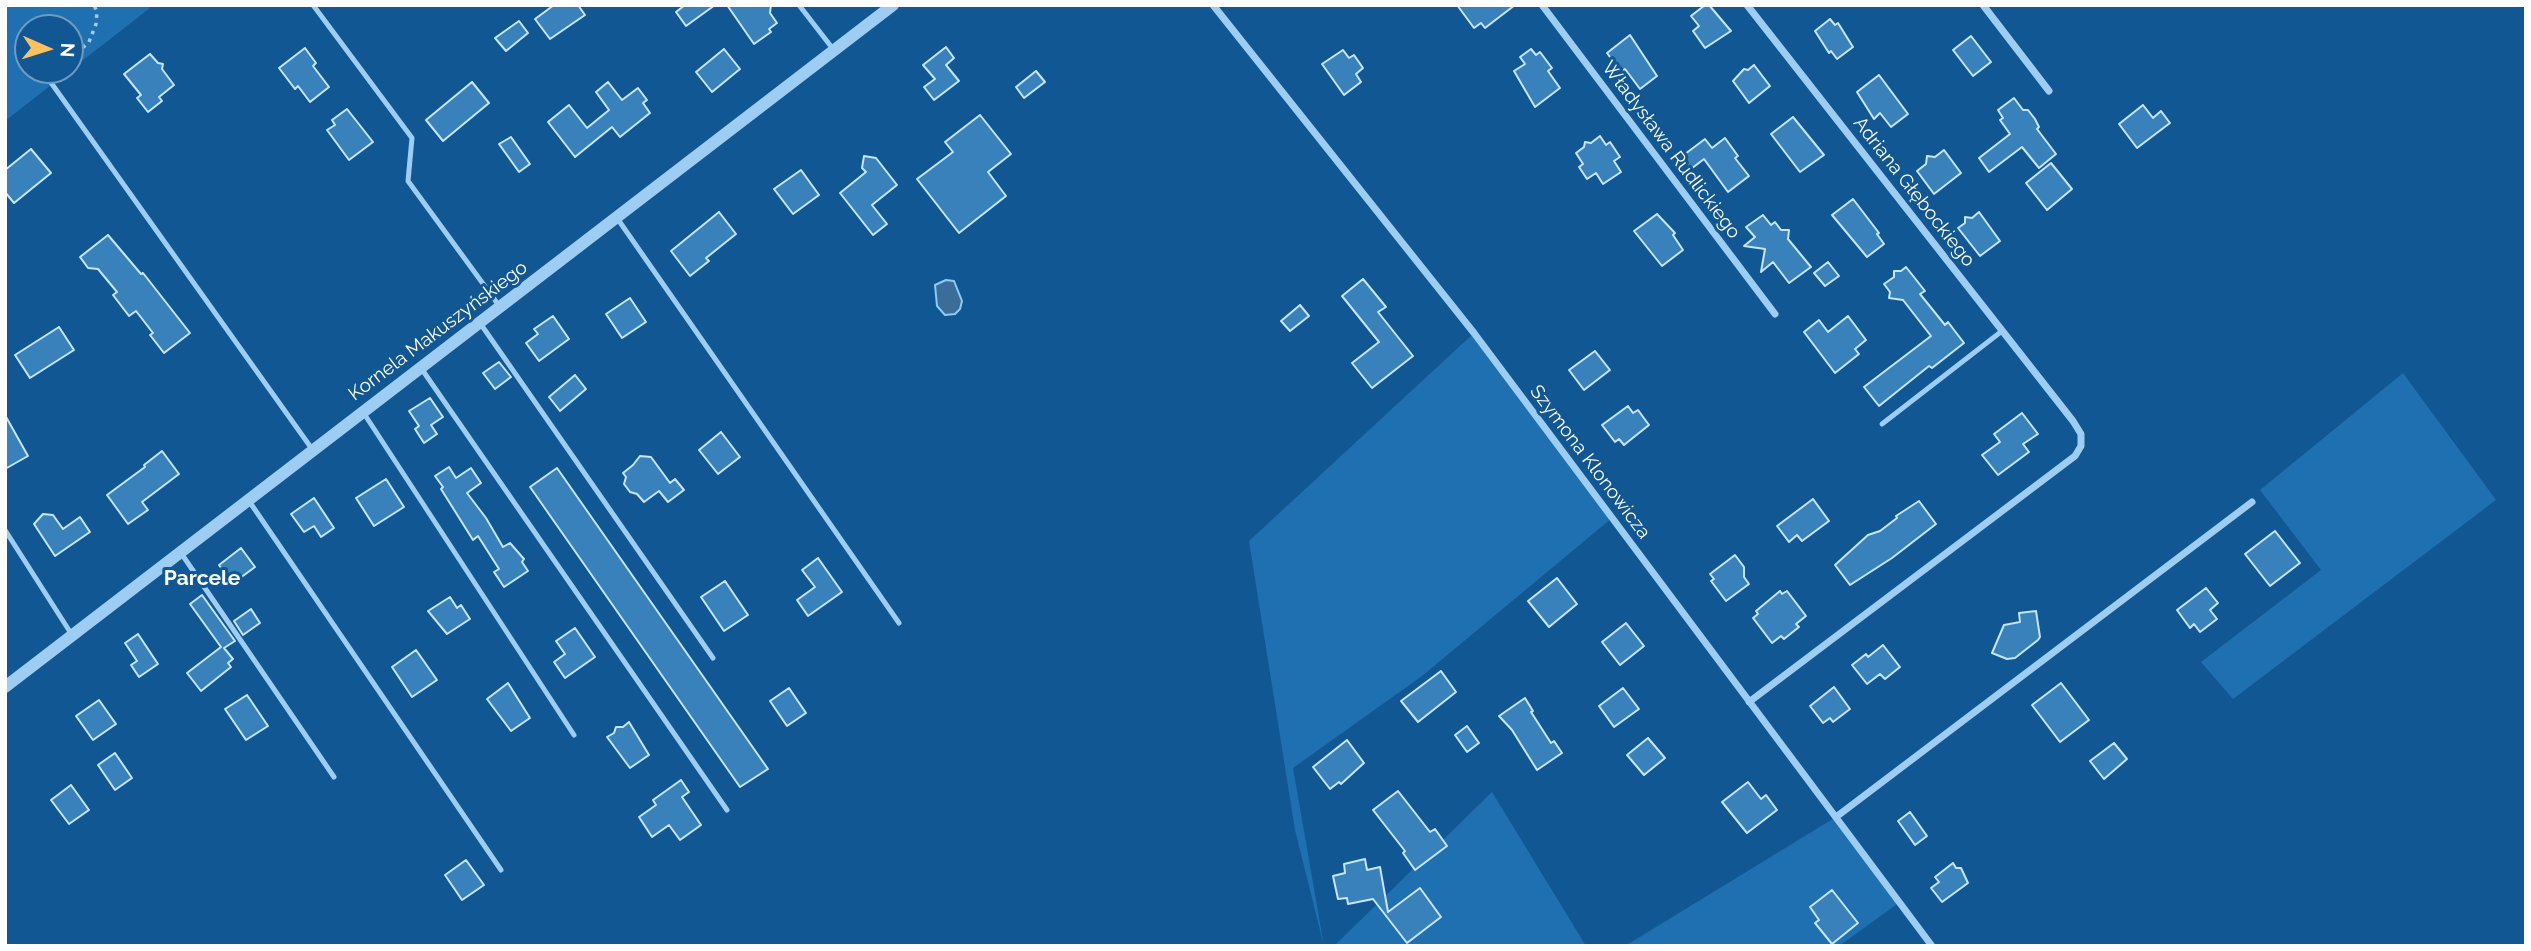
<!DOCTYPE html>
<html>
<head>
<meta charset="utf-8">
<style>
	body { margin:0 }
	#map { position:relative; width:2531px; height:951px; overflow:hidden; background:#115793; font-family:Raleway,sans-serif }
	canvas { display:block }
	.frame { position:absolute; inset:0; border:7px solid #fff; pointer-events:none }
	.north { position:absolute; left:14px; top:14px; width:70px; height:70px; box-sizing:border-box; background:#115793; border:2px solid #709abe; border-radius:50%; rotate:93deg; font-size:19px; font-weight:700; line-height:28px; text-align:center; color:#fff }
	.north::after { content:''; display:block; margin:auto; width:24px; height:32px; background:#ffc05f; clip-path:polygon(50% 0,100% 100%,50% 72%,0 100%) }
</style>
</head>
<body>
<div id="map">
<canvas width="2531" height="951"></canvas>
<div class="frame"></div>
<div class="north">N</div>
</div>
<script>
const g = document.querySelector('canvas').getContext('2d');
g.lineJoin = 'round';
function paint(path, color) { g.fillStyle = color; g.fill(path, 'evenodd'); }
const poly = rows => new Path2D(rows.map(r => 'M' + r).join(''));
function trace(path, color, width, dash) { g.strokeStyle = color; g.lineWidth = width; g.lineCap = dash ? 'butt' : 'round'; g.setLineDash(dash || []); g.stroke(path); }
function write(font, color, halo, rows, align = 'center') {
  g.font = font + ' Raleway,sans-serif'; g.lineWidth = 6; g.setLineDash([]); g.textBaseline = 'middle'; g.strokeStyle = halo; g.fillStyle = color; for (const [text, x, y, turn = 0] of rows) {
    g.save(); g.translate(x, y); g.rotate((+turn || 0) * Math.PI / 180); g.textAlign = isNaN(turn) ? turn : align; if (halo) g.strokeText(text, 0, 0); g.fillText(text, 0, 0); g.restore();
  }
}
paint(poly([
	[5,5,147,5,150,8,5,121],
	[28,28,70,28,70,70,28,70],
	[1474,333,1612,518,1422,676,1293,768,1324,946,1295,830,1249,541],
	[2403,373,2496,500,2233,699,2201,662,2321,570,2260,490],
	[1492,792,1586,946,1334,946],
	[1836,817,1900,902,1839,946,1625,946]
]), '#1f70b0');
const water = poly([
	[946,280,954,281,962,301,960,309,955,314,945,315,937,306,935,285,946,280]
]);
paint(water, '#3a6d98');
trace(water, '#8ecaf7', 2);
const building = poly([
	[554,5,578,5,585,15,550,39,535,19,554,5],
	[685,5,715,5,686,26,676,12,685,5],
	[727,5,771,5,770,13,777,23,769,29,771,32,754,44,727,5],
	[1457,5,1515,5,1485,28,1481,23,1474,28,1457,5],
	[1705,5,1709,5,1731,31,1705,48,1693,31,1699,26,1691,16,1705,5],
	[1830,19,1835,25,1838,23,1853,47,1837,59,1831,51,1829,53,1815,31,1830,19],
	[519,21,528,33,506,51,495,38,519,21],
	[1630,35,1657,76,1640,89,1625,69,1621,72,1607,53,1630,35],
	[1971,36,1991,62,1973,76,1953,50,1971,36],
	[946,47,954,58,946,65,959,81,934,100,924,87,935,79,923,65,946,47],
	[305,48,316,63,313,66,329,87,310,102,298,86,295,89,279,68,305,48],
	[724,49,740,69,712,92,696,72,724,49],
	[1531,49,1536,55,1540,52,1552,68,1548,71,1560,88,1535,107,1514,71,1525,64,1520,57,1531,49],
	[1343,50,1349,58,1354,55,1363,68,1356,74,1361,82,1344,95,1322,64,1343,50],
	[150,54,158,63,163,64,162,69,174,85,159,97,162,101,148,112,137,98,141,95,124,74,150,54],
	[1754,65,1770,86,1749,103,1733,81,1744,69,1748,70,1754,65],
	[1036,71,1045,82,1024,98,1016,87,1036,71],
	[1879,75,1908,114,1891,127,1880,113,1874,119,1857,92,1879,75],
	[472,82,489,103,443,141,426,120,472,82],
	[608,82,622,100,638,88,647,100,643,103,650,113,620,137,612,127,575,157,548,122,569,105,587,128,609,110,596,92,608,82],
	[2014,98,2023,110,2028,110,2035,119,2039,127,2037,129,2056,154,2039,168,2022,147,1989,172,1979,158,2010,134,2000,120,2003,118,1998,110,2014,98],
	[2143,105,2153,118,2161,111,2170,123,2137,148,2119,124,2143,105],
	[347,109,373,142,349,160,327,130,335,125,332,120,347,109],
	[980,115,1011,154,988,172,1006,196,959,233,917,179,953,152,945,142,980,115],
	[1793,117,1824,155,1800,172,1771,134,1793,117],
	[1600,136,1606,145,1610,142,1620,157,1614,161,1621,172,1603,184,1596,173,1587,179,1579,167,1583,164,1576,153,1584,147,1585,142,1591,143,1600,136],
	[511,137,530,164,519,172,499,144,511,137],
	[1725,138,1738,156,1735,158,1749,176,1728,192,1704,159,1691,169,1681,157,1705,139,1712,148,1725,138],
	[31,149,51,173,14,203,5,192,5,170,31,149],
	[1944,150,1961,173,1934,194,1917,171,1926,164,1927,156,1935,157,1944,150],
	[864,156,876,158,897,185,872,205,887,224,873,235,840,193,866,172,862,168,864,156],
	[2051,163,2072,189,2047,210,2026,183,2051,163],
	[801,170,819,195,793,214,774,189,801,170],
	[1853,199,1879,233,1877,234,1884,244,1867,257,1832,215,1853,199],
	[719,212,736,234,706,258,709,261,690,276,671,251,719,212],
	[1979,212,2000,241,1980,256,1958,228,1965,223,1965,217,1972,218,1979,212],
	[1657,214,1675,233,1673,235,1683,250,1662,266,1634,231,1657,214],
	[1763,215,1771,225,1775,222,1781,230,1789,230,1788,239,1811,267,1789,283,1773,262,1761,272,1765,249,1744,246,1755,237,1746,227,1763,215],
	[108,235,141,274,143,273,190,333,164,353,150,335,153,333,136,311,129,316,113,295,117,292,98,269,88,268,80,257,108,235],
	[1828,262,1839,276,1825,286,1814,273,1828,262],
	[1906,267,1925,291,1920,294,1945,325,1948,322,1964,343,1932,368,1929,366,1879,406,1864,387,1931,336,1903,300,1889,298,1890,292,1884,284,1894,277,1894,271,1901,271,1906,267],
	[1363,279,1386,307,1378,312,1413,356,1372,388,1352,363,1379,342,1342,296,1363,279],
	[630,298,646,322,622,338,606,314,630,298],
	[1300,305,1309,316,1290,331,1281,321,1300,305],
	[553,316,569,339,539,361,526,343,538,334,534,329,553,316],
	[1848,316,1866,340,1855,349,1859,354,1835,373,1804,332,1819,320,1828,332,1848,316],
	[59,327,74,350,30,378,15,355,59,327],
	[1595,351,1610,370,1584,390,1569,370,1595,351],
	[499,362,511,377,495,389,483,373,499,362],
	[575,375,586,389,560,411,549,397,575,375],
	[430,398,443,417,431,425,437,434,424,443,415,429,419,426,409,411,430,398],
	[1628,406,1633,413,1638,410,1649,425,1624,445,1619,439,1615,442,1602,425,1628,406],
	[2022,413,2038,434,2023,444,2029,452,1998,475,1982,455,2000,442,1994,434,2022,413],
	[5,415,28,456,5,469,5,415],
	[721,432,740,457,718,474,699,450,721,432],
	[162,451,179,474,142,502,148,510,128,524,107,495,145,467,144,465,162,451],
	[640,456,651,457,670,483,675,479,684,490,668,502,659,491,644,502,637,494,630,492,624,484,626,477,623,473,633,465,640,456],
	[449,467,456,478,471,468,481,483,467,493,486,518,503,547,510,543,524,559,522,562,528,571,504,587,494,572,499,569,478,536,473,540,441,489,443,487,435,476,449,467],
	[557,468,768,769,740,787,530,487,557,468],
	[386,479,404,507,374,526,356,498,386,479],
	[314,498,334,528,321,537,314,526,304,532,291,514,314,498],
	[1813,499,1829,521,1802,541,1797,535,1789,542,1777,526,1813,499],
	[1919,501,1936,524,1892,558,1850,585,1835,565,1868,535,1880,531,1897,518,1896,516,1919,501],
	[43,514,53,515,63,529,80,517,90,532,55,556,34,524,43,514],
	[2275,531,2300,563,2270,586,2245,554,2275,531],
	[241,548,255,567,232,584,219,565,241,548],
	[1735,555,1744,567,1744,577,1749,584,1726,601,1711,581,1714,579,1710,574,1735,555],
	[818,558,842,592,808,616,797,600,815,587,802,570,818,558],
	[1557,578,1577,604,1549,627,1528,601,1557,578],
	[725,581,748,615,724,631,701,597,725,581],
	[2206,588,2218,603,2210,610,2217,619,2200,632,2194,624,2190,628,2177,610,2206,588],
	[1780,591,1782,594,1787,591,1806,616,1796,624,1799,627,1784,639,1781,636,1772,643,1753,618,1758,614,1756,611,1780,591],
	[202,595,235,641,224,648,233,659,228,663,231,667,201,691,187,673,221,647,190,604,202,595],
	[450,597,457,608,461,605,470,619,447,634,428,611,450,597],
	[251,609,260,623,243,635,234,621,251,609],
	[2036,611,2040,637,2038,640,2015,658,2007,659,1992,653,2004,625,2020,622,2019,613,2036,611],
	[1626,623,1644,646,1620,665,1602,642,1626,623],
	[575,628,595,657,565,678,554,662,565,654,556,641,575,628],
	[138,634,158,664,139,677,131,665,137,661,125,643,138,634],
	[1883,645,1900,667,1885,679,1880,674,1867,684,1852,665,1866,654,1868,657,1883,645],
	[416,650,437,680,412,697,392,667,416,650],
	[1441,671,1456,692,1418,722,1401,701,1441,671],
	[508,683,530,718,511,731,487,699,508,683],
	[2061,683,2089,720,2060,742,2032,705,2061,683],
	[1834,687,1850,709,1833,722,1830,718,1823,723,1810,706,1834,687],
	[789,688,806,713,787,726,770,701,789,688],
	[1623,688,1639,709,1614,727,1599,706,1623,688],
	[247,695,268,726,246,740,225,709,247,695],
	[1525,698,1533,711,1531,712,1551,743,1554,741,1562,753,1537,770,1512,730,1499,716,1525,698],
	[99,700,116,724,93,740,76,716,99,700],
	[629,722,649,755,630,768,607,737,614,733,616,727,623,727,629,722],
	[1467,726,1479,743,1467,752,1455,735,1467,726],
	[1648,738,1665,758,1644,775,1627,755,1648,738],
	[1347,740,1364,763,1341,784,1339,782,1330,789,1313,767,1347,740],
	[2114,743,2127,759,2104,779,2090,761,2114,743],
	[115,753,132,778,115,790,98,765,115,753],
	[681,780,689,792,682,797,701,825,680,840,669,825,652,837,639,817,656,805,653,800,681,780],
	[1748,782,1761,799,1766,795,1777,810,1747,833,1722,802,1748,782],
	[71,785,89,810,69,824,51,800,71,785],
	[1398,791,1430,832,1435,829,1447,846,1415,870,1403,853,1405,851,1373,810,1398,791],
	[1910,812,1927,836,1915,845,1898,821,1910,812],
	[1365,859,1367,870,1380,867,1388,912,1420,888,1441,917,1407,943,1373,899,1348,904,1347,898,1338,899,1333,876,1345,873,1344,864,1365,859],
	[466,860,484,885,462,900,445,875,466,860],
	[1953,863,1956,868,1961,868,1968,883,1942,902,1931,888,1939,882,1935,877,1953,863],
	[1832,890,1858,923,1832,944,1815,923,1819,920,1810,907,1832,890]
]);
paint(building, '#3981bb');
trace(building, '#c5e4fd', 2);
trace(poly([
	[70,59,89,42,96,24,97,12,94,5]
]), '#9dcdf3', 3.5, [3.5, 5]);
trace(poly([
	[313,5,412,138,408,181,500,307],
	[799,5,833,49],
	[47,77,312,449],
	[617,218,899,623],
	[480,323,713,658],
	[421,368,727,810],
	[363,412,574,735],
	[1882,424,2002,331],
	[249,501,501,870],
	[5,530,72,635],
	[181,553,334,777]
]), '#9dcdf3', 5);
trace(poly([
	[1213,5,1474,333,1932,946],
	[1542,5,1775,314],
	[1747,5,2073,421,2081,434,2081,446,2075,456,1749,702],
	[1983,5,2049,91],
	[1836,817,2252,502]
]), '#9dcdf3', 7);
trace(poly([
	[5,687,893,5]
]), '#9dcdf3', 12);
write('19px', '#fff', '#115793', [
	["Władysława Rudlickiego",1671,150,53],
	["Adriana Głębockiego",1914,192,52],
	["Kornela Makuszyńskiego",438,331,-37],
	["Szymona Klonowicza",1590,462,53]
]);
write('bold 21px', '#fff', '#115793', [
	["Parcele",202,579]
]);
</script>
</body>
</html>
